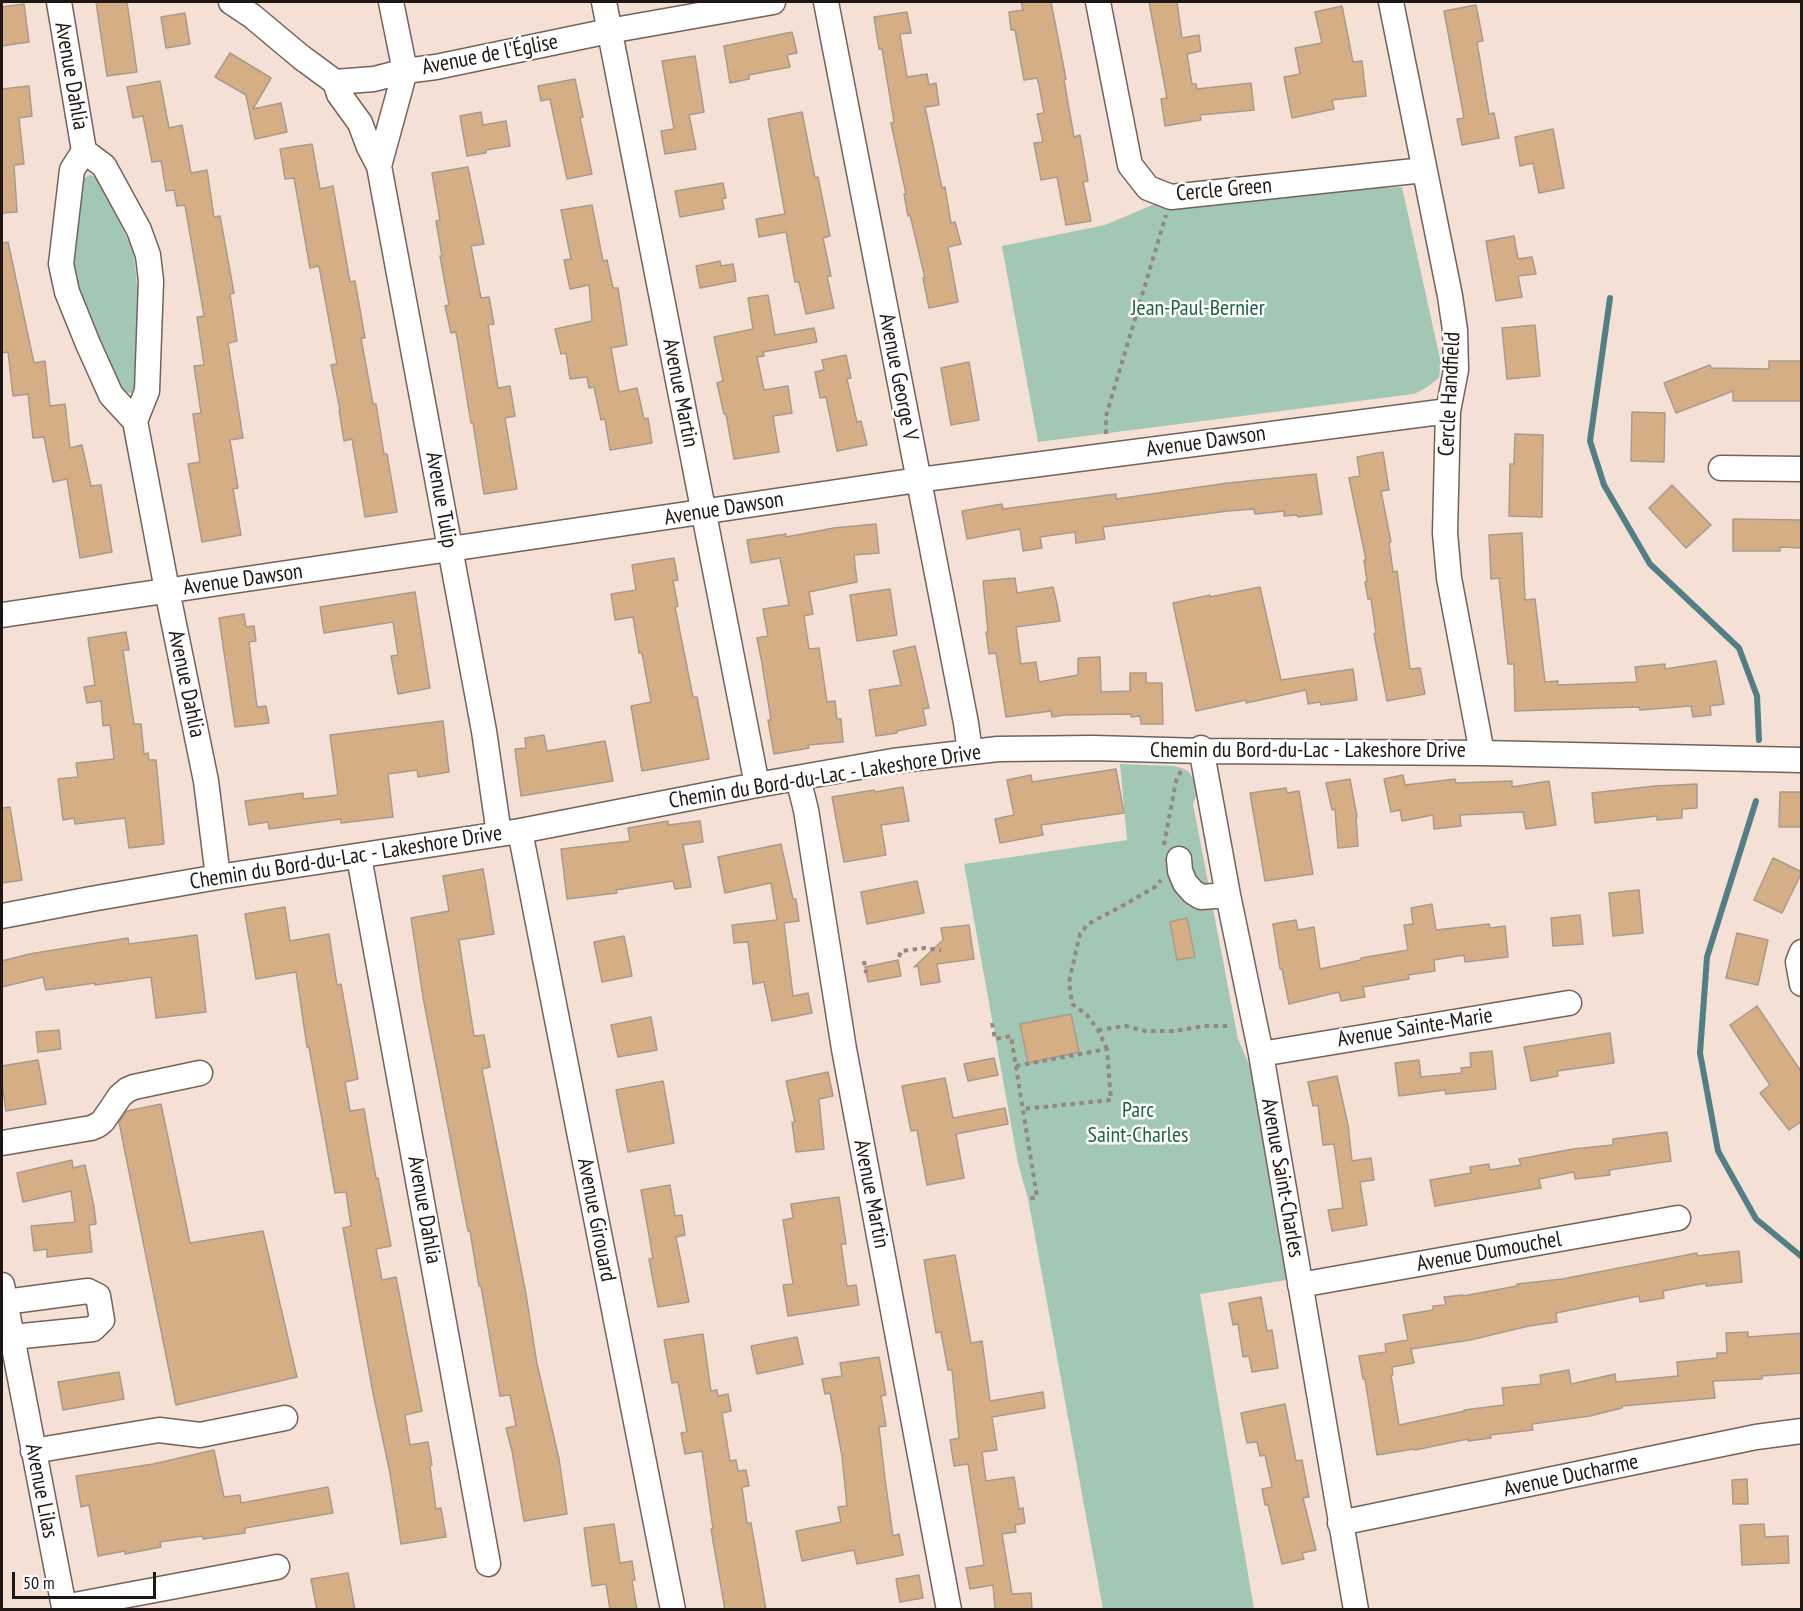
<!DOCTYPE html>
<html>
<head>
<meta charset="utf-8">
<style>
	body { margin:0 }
	#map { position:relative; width:1803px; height:1611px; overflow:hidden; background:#f5e0d6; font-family:"PT Sans Narrow",sans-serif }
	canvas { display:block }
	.frame { position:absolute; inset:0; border:3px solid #1e1713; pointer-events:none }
	.scale { position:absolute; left:12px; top:1572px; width:144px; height:27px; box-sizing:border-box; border:3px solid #1e1713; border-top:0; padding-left:8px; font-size:18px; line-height:21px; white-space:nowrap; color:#1e1713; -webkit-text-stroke:4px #fff; paint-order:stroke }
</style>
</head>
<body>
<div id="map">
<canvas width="1803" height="1611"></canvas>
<div class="frame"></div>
<div class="scale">50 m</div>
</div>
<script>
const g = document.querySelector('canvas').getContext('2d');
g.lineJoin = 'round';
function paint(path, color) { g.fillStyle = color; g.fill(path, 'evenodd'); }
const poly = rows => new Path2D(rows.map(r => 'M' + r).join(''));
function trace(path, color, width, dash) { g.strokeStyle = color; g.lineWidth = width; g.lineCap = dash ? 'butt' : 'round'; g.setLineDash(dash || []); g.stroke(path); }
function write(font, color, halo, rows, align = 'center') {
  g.font = font + ' "PT Sans Narrow",sans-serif'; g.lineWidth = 5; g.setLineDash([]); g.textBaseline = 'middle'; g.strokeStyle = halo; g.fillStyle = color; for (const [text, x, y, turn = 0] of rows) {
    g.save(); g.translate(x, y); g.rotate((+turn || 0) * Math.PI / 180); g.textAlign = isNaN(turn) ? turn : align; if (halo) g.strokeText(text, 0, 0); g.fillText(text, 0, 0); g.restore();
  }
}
paint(poly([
	[90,175,94,176,97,179,131,245,134,256,138,294,134,390,132,393,123,392,85,305,76,276,74,254,82,186,84,178],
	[1402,187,1441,363,1439,378,1426,388,1414,394,1038,442,1002,246,1105,225,1171,197],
	[1120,764,1173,766,1182,768,1188,771,1195,781,1198,791,1193,804,1238,1039,1259,1087,1293,1279,1200,1294,1254,1609,1103,1609,1034,1231,1028,1199,1018,1163,964,864,1127,840]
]), '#a2c7b4');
trace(poly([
	[1610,298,1590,441,1604,485,1650,564,1739,648,1757,696,1759,740],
	[1756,801,1707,957,1700,1053,1718,1151,1756,1219,1802,1257]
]), '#527f86', 6);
const building = poly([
	[96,2,127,2,137,72,107,76,96,2],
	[1021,2,1051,2,1066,79,1064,80,1074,137,1080,135,1088,181,1083,182,1091,221,1066,225,1057,177,1041,180,1034,143,1043,142,1037,114,1044,113,1039,85,1037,78,1024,80,1015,30,1011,30,1009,12,1023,10,1021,2],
	[1149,2,1177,2,1182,38,1199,35,1201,51,1187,54,1192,84,1196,84,1197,89,1251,83,1254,110,1200,115,1201,120,1165,126,1161,99,1167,98,1149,2],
	[24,4,29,42,2,46,2,7,24,4],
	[1476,5,1483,41,1477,42,1489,114,1494,113,1499,138,1462,145,1457,119,1464,118,1444,11,1476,5],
	[1342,6,1353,62,1362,61,1366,96,1332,100,1334,109,1292,118,1284,77,1300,74,1295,48,1322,43,1315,12,1342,6],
	[907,12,911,33,900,34,907,77,927,74,929,85,936,83,939,105,925,107,942,188,945,187,951,223,955,222,961,244,948,247,958,302,929,308,923,278,925,278,910,215,908,216,904,194,906,194,891,123,894,122,882,49,879,49,874,17,907,12],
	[185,13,190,44,166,48,161,17,185,13],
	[792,32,797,53,787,55,790,67,749,75,749,79,730,83,724,46,792,32],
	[230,53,271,78,253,109,281,103,287,132,255,139,246,95,215,77,230,53],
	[695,56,704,112,689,115,696,149,665,154,661,131,674,129,662,61,695,56],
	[575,79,583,117,580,118,592,174,567,179,550,99,541,101,538,86,575,79],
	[160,81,169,128,182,125,191,173,207,170,214,217,220,216,234,293,230,294,237,341,228,343,243,438,230,440,238,488,233,489,241,535,202,542,188,464,200,462,193,414,201,413,194,366,204,365,197,317,204,316,185,205,177,206,174,190,166,191,161,161,152,162,143,116,133,118,127,87,160,81],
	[29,86,32,116,19,118,24,164,14,165,17,212,2,213,2,89,29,86],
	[481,112,483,125,506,121,510,146,486,150,486,153,467,156,460,116,481,112],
	[802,112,815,178,818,177,830,236,823,238,831,276,827,276,834,308,806,314,799,282,795,282,786,232,759,237,756,219,785,214,768,119,802,112],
	[1553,129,1564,188,1539,193,1533,163,1520,166,1515,137,1553,129],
	[312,144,320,189,333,186,350,282,355,281,365,338,361,338,373,404,376,404,384,454,387,454,397,512,365,517,352,439,344,441,339,410,340,410,331,365,337,364,319,266,310,268,294,178,285,179,280,149,312,144],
	[468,167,484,244,471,246,481,298,489,297,494,324,488,325,498,388,510,386,515,416,505,418,517,489,484,494,473,423,471,423,456,332,451,333,445,306,449,305,440,256,442,256,436,221,440,220,432,173,468,167],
	[723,183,726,198,722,199,724,209,680,217,675,191,723,183],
	[592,205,603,261,607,260,613,288,618,288,627,345,611,348,619,392,637,388,644,419,648,418,652,443,610,450,605,419,601,420,594,387,589,388,587,377,570,379,566,353,561,354,555,329,592,321,589,285,570,289,564,260,571,259,561,210,592,205],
	[1514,236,1518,259,1532,257,1536,274,1518,276,1522,297,1496,301,1486,241,1514,236],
	[8,242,34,363,45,361,50,406,65,404,70,448,82,445,91,486,101,485,112,552,80,558,67,479,53,482,44,437,33,438,28,394,13,396,8,352,2,353,2,243,8,242],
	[720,261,721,266,733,264,736,281,700,288,696,266,720,261],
	[768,295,775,335,814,328,817,342,763,352,764,356,757,357,764,390,788,386,792,413,773,416,779,452,734,459,726,414,724,414,717,383,723,381,714,337,753,329,748,298,768,295],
	[1535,325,1540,376,1507,379,1502,328,1535,325],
	[846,355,851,378,847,379,857,422,861,421,867,445,837,451,826,397,820,398,815,372,824,370,822,360,846,355],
	[1769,361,1802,361,1802,401,1733,401,1733,391,1676,413,1664,383,1710,365,1711,368,1769,369,1769,361],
	[969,362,979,420,951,425,941,368,969,362],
	[1632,412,1665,413,1664,462,1631,461,1632,412],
	[1515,434,1543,435,1542,517,1509,516,1510,464,1514,464,1515,434],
	[1383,452,1389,490,1381,491,1391,542,1389,542,1393,572,1397,571,1410,669,1420,668,1425,694,1387,701,1374,634,1376,633,1371,599,1368,599,1365,582,1367,582,1364,560,1366,560,1349,478,1360,476,1357,457,1383,452],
	[1316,474,1322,514,1298,517,1297,515,1284,516,1284,511,1255,514,1254,509,1228,511,1103,527,1105,539,1076,543,1075,532,1040,537,1042,548,1023,551,1020,529,967,539,962,511,1002,504,1003,509,1116,494,1116,499,1228,483,1316,474],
	[1672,485,1711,525,1686,548,1649,508,1672,485],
	[1733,519,1802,520,1802,548,1780,547,1780,551,1733,551,1733,519],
	[876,524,879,553,854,555,857,582,809,592,813,614,804,616,809,649,819,648,827,702,835,701,837,719,841,719,843,742,808,745,809,748,774,754,768,720,771,720,761,658,757,638,768,636,763,609,789,605,780,558,751,563,747,540,786,534,786,537,834,528,876,524],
	[1522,533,1525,600,1535,599,1545,682,1558,681,1558,685,1637,682,1635,667,1665,664,1665,669,1716,661,1724,704,1710,706,1711,715,1693,717,1691,706,1640,710,1639,707,1515,711,1514,664,1508,664,1499,578,1491,579,1489,535,1522,533],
	[674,558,678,580,673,581,678,606,675,607,693,697,697,697,709,759,642,771,631,706,651,702,642,653,639,653,633,617,615,620,611,594,636,590,632,565,674,558],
	[1015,578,1017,593,1053,587,1057,604,1060,621,1016,627,1021,664,1036,662,1039,682,1078,675,1078,658,1100,657,1101,692,1130,691,1130,673,1146,673,1146,683,1162,683,1163,724,1141,724,1140,716,1131,717,1131,714,1064,715,1052,717,1051,711,1006,717,996,653,989,654,986,632,988,632,983,581,1015,578],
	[1260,587,1281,680,1353,669,1357,700,1321,705,1320,702,1308,704,1306,690,1246,703,1246,700,1196,711,1173,603,1210,595,1210,597,1260,587],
	[890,589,897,635,857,641,850,595,890,589],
	[415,592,430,688,398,694,391,656,398,655,393,622,324,633,320,607,415,592],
	[244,614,246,627,254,626,256,641,249,642,257,707,266,706,269,723,235,727,219,618,244,614],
	[126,632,129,650,123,650,134,724,141,724,144,754,148,753,149,760,156,760,164,844,129,848,125,818,75,824,74,818,63,820,58,779,78,777,76,763,114,759,110,725,103,726,101,701,87,703,84,687,95,685,88,638,126,632],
	[915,646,929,708,923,709,926,725,897,731,897,733,876,736,869,690,901,685,893,651,915,646],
	[443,721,449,772,418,777,417,770,388,774,393,817,341,823,341,819,269,829,268,822,249,825,245,801,303,793,303,799,338,795,330,735,443,721],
	[544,735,547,751,605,741,613,781,521,796,515,749,526,748,525,738,544,735],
	[1116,769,1124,813,1041,825,1043,835,1000,843,995,819,1014,815,1007,780,1031,775,1032,782,1116,769],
	[1403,775,1405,785,1455,779,1456,783,1512,781,1512,787,1549,781,1556,825,1526,829,1523,812,1460,815,1461,826,1434,829,1433,815,1402,821,1400,810,1391,812,1384,779,1403,775],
	[1350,779,1357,817,1356,817,1358,846,1338,848,1335,809,1332,810,1326,783,1350,779],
	[1697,784,1697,808,1682,809,1682,818,1657,820,1657,816,1595,823,1592,793,1655,786,1697,784],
	[903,787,909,821,881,825,886,855,844,862,832,797,874,790,875,792,903,787],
	[1286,788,1287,793,1299,791,1313,874,1265,881,1250,793,1286,788],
	[1780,792,1802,792,1802,827,1779,827,1780,792],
	[10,807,22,880,2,883,2,808,10,807],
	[668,821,668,825,700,821,703,842,683,845,691,887,675,889,673,881,616,890,617,893,567,899,561,849,630,841,628,828,668,821],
	[781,844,793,899,796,899,799,921,784,923,793,996,808,993,812,1013,772,1021,764,982,753,984,748,942,734,943,732,925,777,920,771,883,725,893,718,857,781,844],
	[1773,858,1802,872,1782,913,1754,900,1773,858],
	[483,869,494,934,459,940,474,1036,484,1035,490,1067,482,1069,526,1294,537,1364,559,1459,567,1514,524,1521,512,1451,506,1428,516,1426,510,1395,500,1396,481,1286,479,1286,470,1231,468,1231,423,997,411,918,449,911,443,876,483,869],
	[917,881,924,913,867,924,861,892,917,881],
	[1639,890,1643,933,1613,936,1609,893,1639,890],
	[1432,904,1436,930,1489,924,1490,928,1505,926,1508,957,1465,962,1464,955,1434,960,1435,971,1408,975,1409,979,1363,987,1365,997,1341,1001,1339,992,1289,1004,1282,969,1280,969,1273,924,1296,920,1298,930,1314,927,1320,969,1361,960,1361,958,1408,950,1404,925,1413,924,1411,908,1432,904],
	[285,907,290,941,329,934,337,985,341,984,358,1079,345,1082,350,1111,364,1109,371,1150,376,1178,378,1178,391,1246,376,1249,382,1280,396,1277,422,1411,405,1415,410,1445,428,1442,432,1465,430,1466,436,1509,441,1508,446,1537,401,1544,390,1473,373,1393,343,1228,351,1226,346,1192,335,1193,309,1047,307,1047,296,972,256,979,245,914,285,907],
	[1580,915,1583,944,1553,946,1551,918,1580,915],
	[1187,918,1195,957,1177,960,1170,922,1187,918],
	[969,925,974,959,937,964,940,982,921,985,918,966,914,967,943,940,941,928,969,925],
	[1737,933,1768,940,1758,985,1726,978,1737,933],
	[197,935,206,1012,156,1018,151,977,95,985,95,983,46,990,43,977,2,987,2,961,29,954,128,938,129,944,197,935],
	[624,936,632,976,602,982,594,942,624,936],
	[898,960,901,976,868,982,865,967,898,960],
	[1757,1006,1802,1073,1802,1121,1789,1130,1760,1093,1770,1085,1730,1025,1757,1006],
	[1071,1014,1079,1052,1028,1063,1020,1024,1071,1014],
	[651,1017,657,1050,618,1057,611,1025,651,1017],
	[59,1030,61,1049,38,1052,36,1032,59,1030],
	[1610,1033,1614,1063,1557,1071,1558,1076,1531,1081,1524,1047,1610,1033],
	[1492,1051,1496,1089,1446,1094,1445,1090,1399,1096,1395,1063,1419,1060,1421,1077,1462,1073,1461,1068,1471,1067,1470,1053,1492,1051],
	[994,1058,998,1075,968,1081,964,1064,994,1058],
	[38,1060,46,1104,6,1111,2,1084,2,1066,38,1060],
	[828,1072,833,1096,819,1099,824,1149,796,1152,792,1122,795,1122,786,1081,828,1072],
	[1337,1076,1348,1125,1352,1161,1371,1158,1374,1180,1360,1182,1367,1225,1332,1231,1328,1210,1343,1208,1334,1144,1323,1145,1318,1105,1313,1106,1308,1082,1337,1076],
	[945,1078,953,1118,1005,1108,1008,1124,956,1134,964,1178,927,1185,917,1130,911,1131,902,1086,945,1078],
	[663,1081,674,1143,628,1152,616,1090,663,1081],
	[161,1104,190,1243,263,1231,297,1377,176,1405,119,1122,127,1111,161,1104],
	[1667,1132,1671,1161,1609,1170,1610,1175,1575,1179,1574,1172,1539,1179,1541,1188,1435,1206,1430,1180,1471,1173,1470,1167,1489,1164,1490,1170,1521,1165,1519,1159,1573,1149,1613,1145,1613,1139,1667,1132],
	[72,1160,73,1168,85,1165,94,1207,96,1224,89,1225,92,1252,47,1257,47,1249,34,1251,31,1226,75,1222,71,1191,23,1202,17,1173,72,1160],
	[670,1185,675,1216,682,1215,685,1235,676,1237,689,1302,658,1307,649,1259,653,1258,641,1190,670,1185],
	[839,1197,846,1244,841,1244,847,1286,856,1285,859,1305,788,1316,783,1285,793,1284,783,1220,793,1218,791,1204,839,1197],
	[1739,1251,1742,1282,1706,1286,1706,1283,1663,1291,1664,1298,1640,1302,1639,1296,1556,1313,1557,1322,1529,1326,1470,1340,1411,1349,1414,1363,1392,1367,1393,1375,1391,1375,1399,1425,1465,1411,1464,1410,1504,1405,1502,1388,1541,1384,1540,1375,1569,1370,1571,1384,1615,1374,1616,1382,1678,1376,1677,1362,1717,1358,1717,1353,1727,1353,1726,1333,1748,1332,1748,1337,1802,1333,1802,1373,1762,1376,1762,1379,1713,1381,1715,1398,1622,1406,1622,1408,1590,1416,1532,1424,1533,1430,1490,1435,1491,1438,1468,1441,1468,1439,1415,1450,1414,1449,1377,1455,1365,1379,1363,1379,1359,1356,1386,1352,1385,1344,1408,1340,1403,1315,1433,1310,1433,1306,1446,1305,1444,1297,1463,1295,1463,1296,1517,1286,1517,1284,1562,1279,1697,1253,1697,1256,1739,1251],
	[955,1255,971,1343,982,1341,990,1401,1043,1392,1045,1408,992,1417,997,1450,982,1452,986,1481,1014,1477,1019,1509,1023,1508,1025,1523,1015,1525,1016,1532,1002,1534,1012,1594,1031,1593,1032,1610,995,1610,993,1585,970,1589,966,1568,984,1565,968,1464,954,1466,950,1440,959,1438,952,1370,948,1370,941,1332,936,1333,924,1260,955,1255],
	[1261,1297,1267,1331,1272,1330,1278,1368,1252,1372,1249,1356,1243,1357,1238,1324,1233,1325,1229,1303,1261,1297],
	[703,1334,711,1391,717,1390,718,1396,728,1394,731,1411,722,1413,730,1461,736,1460,738,1471,746,1470,749,1486,742,1487,747,1523,751,1523,766,1610,725,1610,711,1529,713,1529,702,1451,685,1454,681,1433,687,1432,678,1382,672,1383,664,1340,703,1334],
	[797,1337,803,1364,757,1374,751,1346,797,1337],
	[879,1357,886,1395,881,1396,886,1426,879,1427,885,1479,893,1536,899,1534,903,1555,857,1564,854,1550,802,1561,796,1531,841,1522,838,1507,847,1506,842,1456,830,1393,825,1394,822,1379,842,1376,840,1363,879,1357],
	[119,1372,124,1399,63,1410,58,1382,119,1372],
	[1285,1404,1296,1461,1302,1460,1309,1497,1303,1498,1316,1550,1302,1553,1304,1559,1282,1564,1268,1505,1265,1505,1262,1489,1272,1487,1265,1455,1260,1456,1257,1442,1247,1443,1241,1413,1285,1404],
	[214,1450,224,1497,240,1495,241,1503,328,1487,333,1513,245,1528,245,1533,203,1539,202,1536,160,1542,161,1547,125,1554,125,1551,98,1556,89,1505,81,1507,76,1476,153,1464,214,1450],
	[1747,1479,1748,1504,1733,1504,1732,1480,1747,1479],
	[614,1524,620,1563,632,1561,635,1580,632,1580,637,1610,610,1610,606,1584,592,1586,584,1528,614,1524],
	[1764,1524,1765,1537,1788,1536,1789,1563,1742,1565,1740,1525,1764,1524],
	[348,1573,355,1610,317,1610,311,1579,348,1573],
	[919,1575,923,1598,900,1602,896,1579,919,1575]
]);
paint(building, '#d5ae86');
trace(building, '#a99a8c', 1.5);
const minor = poly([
	[59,2,84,151,72,170,61,264,67,292,88,344,111,395,135,421,167,590,206,781,218,877],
	[231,2,252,16,301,57,335,82,374,79,405,71,436,67,609,31,773,2],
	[604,2,757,785],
	[826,2,966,723,970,752],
	[1098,2,1130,165,1148,188,1171,197,1424,170],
	[1391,2,1450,296,1455,330,1456,370,1448,411,1445,533,1449,578,1482,753],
	[335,82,339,94,360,123,369,147,379,166,484,731,499,834],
	[84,151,104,166,139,230,148,255,151,281,147,391,135,421],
	[379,166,405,71,391,2],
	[1721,468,1802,469],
	[2,615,918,480,1448,411],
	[1201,748,1228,895,1261,1054,1356,1610],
	[798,778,806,810,844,1049,949,1610],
	[520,831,673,1610],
	[359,857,488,1564],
	[1179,859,1180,871,1185,883,1193,892,1201,897,1228,895],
	[2,916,91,899,218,877,520,831,757,785,893,761,998,749,1094,748,1202,751,1482,753,1802,760],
	[1802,952,1798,962,1802,984],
	[1261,1054,1569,1003],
	[2,1143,91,1128,98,1125,103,1121,120,1096,127,1090,134,1087,200,1073],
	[2,1285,64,1607,277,1567],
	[1300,1285,1678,1218],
	[5,1302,88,1291,98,1296,102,1320,93,1329,12,1337],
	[33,1451,159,1430,200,1435,285,1418],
	[1340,1523,1756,1437,1802,1431]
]);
trace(minor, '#746259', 27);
trace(poly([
	[1106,434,1106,416,1166,215],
	[1164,845,1176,781,1181,771],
	[899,957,901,951,925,948,941,950],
	[864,961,866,973],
	[992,1023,995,1039,1011,1036,1037,1197,1028,1199],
	[1098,1030,1126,1026,1145,1031,1175,1031,1204,1026,1230,1026],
	[1107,1049,1098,1030,1087,1015,1072,1004,1069,982,1080,934,1088,924,1124,905,1155,887,1161,880],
	[1016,1066,1107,1049,1111,1100,1023,1109]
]), '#95877f', 4, [4.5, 4.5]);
trace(minor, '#fff', 24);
write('22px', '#1e1713', '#fff', [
	["Avenue de l'Église",490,55,-11],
	["Avenue Dahlia",71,76,80],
	["Cercle Green",1224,190,-5],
	["Avenue George V",898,377,79],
	["Avenue Martin",680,393,79],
	["Cercle Handfield",1450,394,-87],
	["Avenue Dawson",1206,442,-8],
	["Avenue Tulip",441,500,80],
	["Avenue Dawson",724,509,-9],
	["Avenue Dawson",243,580,-8],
	["Avenue Dahlia",186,684,78],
	["Chemin du Bord-du-Lac - Lakeshore Drive",1308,751],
	["Chemin du Bord-du-Lac - Lakeshore Drive",825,777,-9],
	["Chemin du Bord-du-Lac - Lakeshore Drive",346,858,-9],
	["Avenue Sainte-Marie",1415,1028,-9],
	["Avenue Saint-Charles",1282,1178,80],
	["Avenue Martin",871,1194,79],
	["Avenue Dahlia",424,1210,80],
	["Avenue Girouard",596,1220,79],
	["Avenue Dumouchel",1489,1252,-10],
	["Avenue Ducharme",1571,1476,-12],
	["Avenue Lilas",41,1491,79]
]);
write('22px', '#1f6146', '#fff', [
	["Jean-Paul-Bernier",1198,309],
	["Parc",1138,1111],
	["Saint-Charles",1138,1136]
]);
</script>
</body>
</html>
